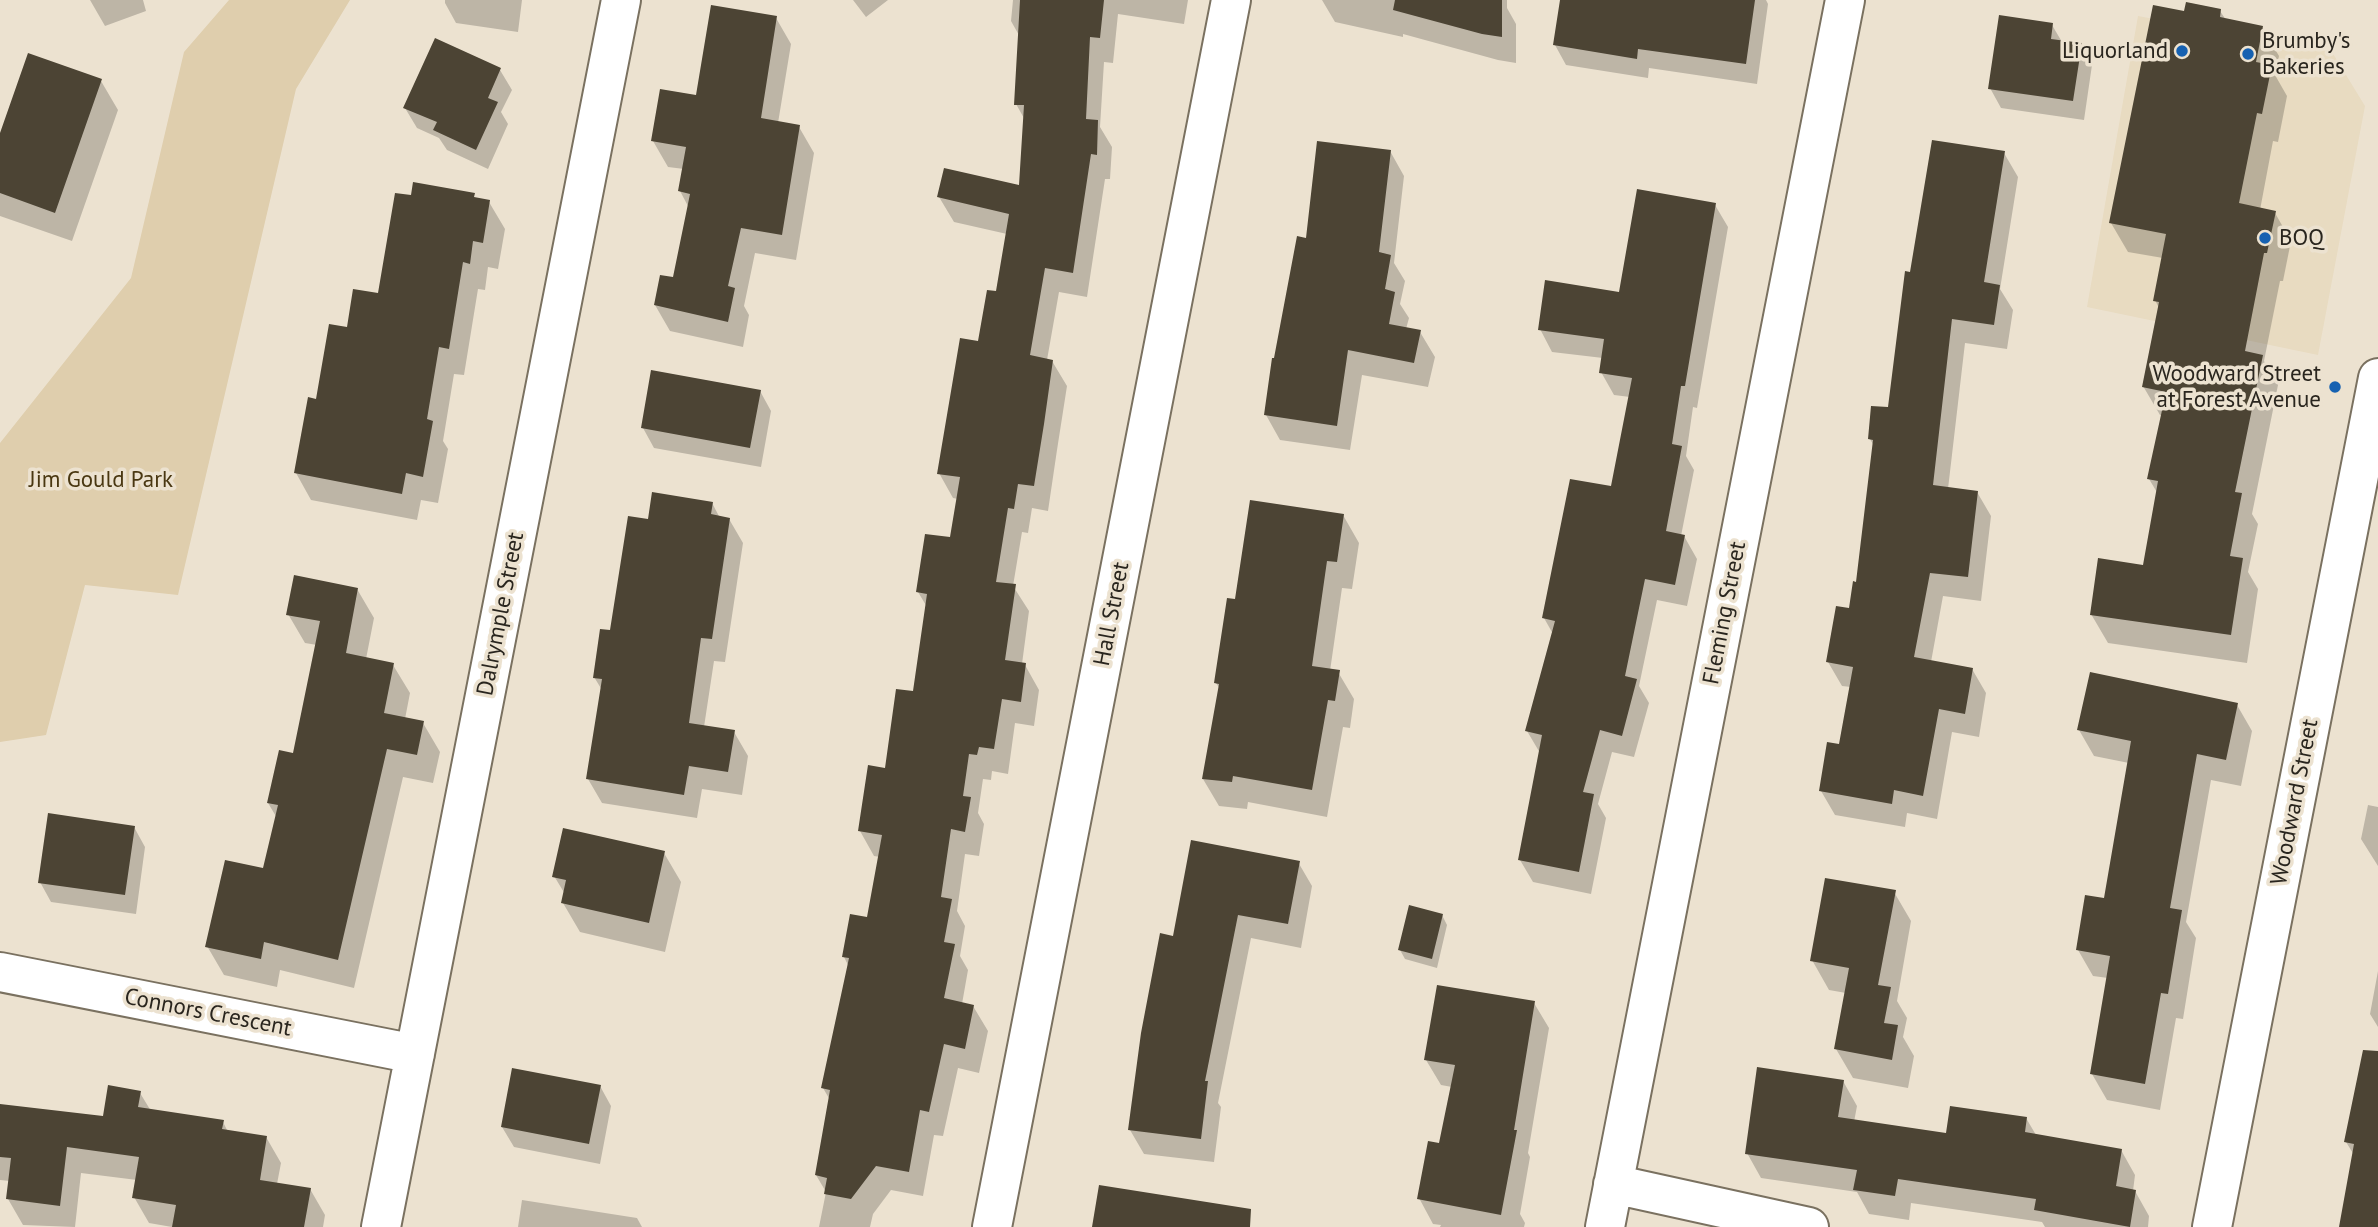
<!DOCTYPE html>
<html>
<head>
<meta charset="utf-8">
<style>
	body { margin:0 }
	canvas { display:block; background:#ece2d0 }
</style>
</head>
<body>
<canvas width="2378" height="1227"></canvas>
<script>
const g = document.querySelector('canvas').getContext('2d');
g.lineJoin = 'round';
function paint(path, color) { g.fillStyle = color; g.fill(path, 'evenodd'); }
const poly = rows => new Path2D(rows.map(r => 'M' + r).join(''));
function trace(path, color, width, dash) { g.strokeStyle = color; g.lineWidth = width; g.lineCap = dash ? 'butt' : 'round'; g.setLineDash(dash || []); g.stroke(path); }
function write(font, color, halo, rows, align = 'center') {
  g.font = font + ' "PT Sans",sans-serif'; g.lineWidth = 7; g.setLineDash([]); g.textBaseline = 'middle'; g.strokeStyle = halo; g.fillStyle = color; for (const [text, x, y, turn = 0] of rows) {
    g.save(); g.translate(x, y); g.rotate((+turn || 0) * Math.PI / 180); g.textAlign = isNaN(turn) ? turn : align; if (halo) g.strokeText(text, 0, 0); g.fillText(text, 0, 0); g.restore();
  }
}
paint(poly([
	[2138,16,2332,52,2365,106,2318,355,2087,307]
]), '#e8dbc1');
paint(poly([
	[229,0,350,0,296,89,178,595,85,585,46,735,0,742,0,443,131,278,184,52]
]), '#dfcead');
paint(poly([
	[90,0,143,0,146,11,105,26],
	[445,0,522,0,518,32,456,23,445,3],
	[853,0,888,0,866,17],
	[1013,0,1188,0,1184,24,1118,14,1113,63,1104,62,1100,127,1112,147,1110,179,1105,179,1087,297,1059,292,1047,360,1052,361,1067,386,1057,450,1048,511,1032,508,1028,533,1022,532,1013,586,1029,611,1022,664,1025,665,1039,690,1034,726,1015,723,1008,774,992,771,991,780,983,779,978,813,984,824,979,856,965,854,957,911,965,926,960,956,968,970,962,1004,973,1006,988,1031,979,1073,958,1068,943,1136,934,1135,923,1196,891,1190,873,1214,870,1227,819,1227,826,1192,816,1175,830,1100,823,1088,849,967,844,957,868,919,880,857,874,856,860,831,886,770,914,693,927,607,918,592,952,539,958,499,953,498,939,473,997,293,1007,234,954,222,939,197,1021,187,1025,120,1016,104,1020,37,1011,21],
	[1322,0,1507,0,1507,8,1516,24,1516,63,1498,60,1403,34,1403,37,1335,22],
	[1562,0,1766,0,1768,4,1757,84,1649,68,1648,78,1566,65,1555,45],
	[2220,11,2226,20,2262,27,2279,56,2275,75,2287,96,2278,142,2273,141,2260,210,2275,213,2291,241,2283,281,2280,281,2264,361,2278,385,2252,514,2258,524,2248,572,2258,589,2247,663,2108,643,2091,614,2145,567,2158,494,2149,479,2163,416,2160,415,2143,386,2159,308,2155,300,2163,258,2128,252,2111,223,2186,13],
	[776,18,791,44,778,123,799,127,814,153,796,260,755,253,744,306,749,315,743,347,670,331,655,305,675,279,689,208,680,191,684,169,668,167,653,141],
	[2052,25,2062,42,2081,45,2092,65,2084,120,2001,108,1990,88],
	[500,70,512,90,501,112,508,124,488,169,447,150,439,138,417,128,405,108],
	[101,81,118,110,72,241,0,216,0,139],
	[1390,151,1404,176,1394,263,1405,281,1400,304,1409,318,1406,329,1420,332,1435,357,1428,387,1362,375,1350,450,1280,440,1266,415,1275,360,1308,240],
	[2004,153,2018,177,2000,289,2013,310,2007,349,1965,343,1948,489,1977,492,1991,516,1981,601,1943,596,1931,662,1972,669,1986,693,1979,737,1952,732,1937,819,1907,813,1905,827,1835,815,1821,791,1841,746,1851,687,1842,686,1828,662,1850,611,1857,584,1874,446,1870,439,1889,409,1912,274],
	[473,195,476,200,489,202,505,229,498,269,488,267,485,290,478,289,464,375,454,374,443,441,448,449,438,503,421,500,417,520,311,500,296,473,317,401,349,329,380,295,412,197],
	[1715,205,1728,227,1697,408,1693,407,1686,456,1694,470,1681,536,1684,536,1697,559,1687,606,1657,600,1639,686,1649,703,1634,757,1612,752,1598,804,1606,818,1591,894,1533,882,1520,860,1540,753,1527,731,1553,634,1544,618,1613,488,1630,397,1614,395,1601,372,1603,358,1552,352,1540,329,1621,294],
	[760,391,771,411,761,467,654,448,643,428],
	[712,503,720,518,729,519,743,543,725,662,714,661,704,727,734,732,748,756,742,795,702,789,697,818,602,803,588,779,602,690,594,677,649,521],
	[1343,515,1359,543,1352,589,1342,588,1330,671,1338,672,1354,699,1350,728,1343,727,1327,817,1248,802,1247,809,1219,806,1203,779,1220,689,1216,683,1237,601],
	[357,589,374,618,366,659,393,665,410,693,405,719,423,723,440,752,433,783,403,777,354,988,280,970,277,987,224,975,207,946,265,870,277,818,268,803,294,755,317,645,305,643,288,614],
	[2237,705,2252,731,2241,786,2211,780,2186,922,2196,938,2183,1019,2176,1018,2160,1110,2107,1100,2092,1074,2108,978,2093,976,2078,950,2105,900,2129,763,2094,756,2079,730],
	[2368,805,2378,807,2378,866,2361,839],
	[134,827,145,847,136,914,51,902,40,882],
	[664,853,681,882,665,952,580,932,563,903,565,894,554,876],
	[1298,862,1312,886,1301,948,1251,938,1218,1103,1221,1107,1214,1162,1144,1154,1130,1130,1174,938],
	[1894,892,1911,921,1897,1001,1907,1018,1903,1037,1914,1056,1908,1088,1853,1078,1836,1049,1846,993,1829,990,1812,960],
	[1442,915,1447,925,1437,968,1405,959,1400,950],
	[2378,971,2378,1027,2370,1014],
	[1534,1003,1549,1028,1528,1153,1530,1157,1520,1214,1525,1223,1524,1227,1440,1227,1441,1225,1433,1224,1419,1198,1440,1145,1452,1087,1441,1085,1426,1060],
	[1843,1081,1857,1106,1854,1122,1948,1135,2026,1118,2036,1135,2121,1150,2135,1175,2133,1191,2135,1191,2149,1216,2148,1227,2045,1227,2042,1222,1911,1203,1909,1220,1869,1214,1857,1192,1761,1178,1747,1153],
	[600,1086,611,1106,600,1164,514,1147,502,1127],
	[2378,1091,2378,1227,2341,1227,2354,1155,2346,1142],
	[140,1093,151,1111,223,1122,228,1132,266,1137,281,1163,277,1184,310,1189,325,1215,323,1227,172,1227,149,1223,134,1197,137,1180,81,1173,75,1227,23,1225,8,1199,10,1181,0,1180,0,1106,104,1118],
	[522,1200,637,1218,642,1227,518,1227]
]), '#0003');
paint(poly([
	[1020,0,1104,0,1100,38,1090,37,1086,119,1098,120,1097,155,1091,154,1073,273,1045,268,1030,355,1053,360,1044,424,1034,486,1018,484,1014,509,1008,508,996,582,1016,584,1005,660,1026,663,1021,702,1002,699,994,749,979,747,977,755,969,754,963,796,971,797,965,832,951,829,941,897,952,899,944,942,955,944,944,998,974,1005,965,1049,944,1044,929,1112,920,1110,909,1172,876,1166,851,1199,824,1194,827,1178,815,1175,830,1090,821,1088,849,958,842,957,850,914,867,917,882,835,858,831,868,765,885,768,896,689,913,691,927,594,916,592,925,534,950,537,960,477,937,474,960,338,978,341,987,290,996,291,1009,214,937,197,944,168,1019,185,1024,105,1014,105],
	[1395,0,1502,0,1502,37,1482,34,1393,10],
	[1560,0,1755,0,1746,64,1638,49,1637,59,1553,45],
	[2186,2,2221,9,2220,17,2263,26,2256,62,2272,65,2262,114,2257,113,2239,203,2276,211,2267,253,2264,253,2245,351,2263,355,2235,492,2242,493,2230,556,2243,558,2231,635,2090,615,2098,558,2143,565,2158,481,2147,479,2166,392,2142,387,2159,302,2153,301,2166,234,2109,223,2153,5,2184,11],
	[711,5,777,16,761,118,800,125,782,235,741,228,728,286,735,288,728,322,654,305,660,275,673,277,690,194,678,191,686,147,651,141,660,89,696,95],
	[1999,15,2053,23,2051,39,2082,43,2073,101,1988,89],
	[435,38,501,68,488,98,498,102,476,150,433,130,437,122,403,108],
	[28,53,102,79,55,213,0,193,0,133],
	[1932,140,2005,151,1984,282,2000,285,1994,325,1952,319,1933,485,1978,491,1968,577,1930,573,1914,657,1973,668,1965,714,1939,709,1923,796,1894,790,1892,804,1819,791,1827,742,1839,744,1853,667,1826,662,1836,606,1849,608,1853,581,1856,582,1873,440,1868,439,1871,406,1888,407,1905,271,1910,272],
	[1317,141,1391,150,1379,252,1391,255,1385,289,1395,292,1389,324,1421,330,1414,363,1348,350,1337,426,1264,415,1272,358,1274,358,1297,236,1306,238],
	[413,182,475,193,474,197,490,200,483,243,473,241,470,264,463,262,449,349,439,347,427,419,433,421,423,477,406,473,402,494,294,473,308,397,316,399,329,324,347,327,353,289,378,293,395,193,411,195],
	[1637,189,1716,203,1685,386,1681,386,1672,444,1682,446,1666,531,1685,535,1675,585,1645,579,1625,676,1637,679,1622,736,1600,730,1583,792,1594,794,1579,872,1518,860,1542,735,1525,731,1555,621,1542,618,1570,479,1611,486,1632,378,1599,373,1604,339,1538,330,1545,280,1619,292],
	[651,370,761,390,750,448,641,428],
	[652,492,713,502,711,514,730,518,712,639,701,638,689,723,735,730,728,772,689,766,684,795,586,779,602,679,593,678,600,629,610,630,628,516,648,519],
	[1250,500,1344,514,1337,562,1327,561,1312,666,1340,670,1335,701,1328,700,1312,790,1233,776,1232,782,1202,779,1219,684,1214,683,1227,598,1235,599],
	[294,575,358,588,346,653,394,663,384,713,424,721,417,755,387,749,338,960,264,942,261,959,205,947,225,860,263,868,278,805,267,803,279,750,293,753,320,621,286,615],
	[2090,672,2238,703,2226,760,2197,754,2170,908,2182,910,2168,994,2161,993,2145,1084,2090,1074,2110,956,2076,950,2085,895,2104,898,2131,741,2077,730],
	[48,813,135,826,125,895,38,883],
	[563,828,665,851,649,923,561,903,566,880,552,877],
	[1191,840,1300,861,1288,924,1238,915,1205,1081,1208,1081,1201,1139,1128,1130,1141,1033,1160,933,1173,936],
	[1825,878,1896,890,1878,985,1891,987,1884,1023,1898,1025,1892,1060,1834,1049,1849,968,1810,961],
	[1409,905,1443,914,1432,959,1398,950],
	[1437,985,1535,1001,1514,1130,1517,1130,1501,1215,1417,1199,1428,1141,1439,1143,1455,1065,1424,1060],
	[2363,1050,2378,1051,2378,1227,2339,1227,2354,1144,2344,1142],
	[1757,1067,1844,1080,1838,1117,1946,1133,1950,1106,2027,1117,2025,1132,2122,1149,2116,1186,2136,1190,2130,1227,2034,1210,2036,1199,1898,1179,1895,1196,1853,1190,1857,1170,1745,1154],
	[512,1068,601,1085,589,1144,501,1127],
	[108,1085,141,1091,138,1107,224,1120,222,1129,267,1136,260,1180,311,1188,304,1227,172,1227,176,1205,132,1198,139,1157,67,1147,60,1206,6,1199,11,1158,0,1157,0,1104,103,1116],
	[1099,1185,1251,1209,1250,1227,1092,1227]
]), '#4c4434');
const minor = poly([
	[0,972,415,1054],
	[1613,1184,1809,1227],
	[381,1227,621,0],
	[992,1227,1231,0],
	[1605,1227,1845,0]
]);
const tertiary = poly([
	[2212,1227,2378,378]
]);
trace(minor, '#7a7160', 42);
trace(tertiary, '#7a7160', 42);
trace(minor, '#fff', 38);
trace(tertiary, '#fff', 38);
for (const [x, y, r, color] of [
	[2182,51,7,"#1661b1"],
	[2248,54,7,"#1661b1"],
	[2265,238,7,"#1661b1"],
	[2335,387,7,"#1661b1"]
]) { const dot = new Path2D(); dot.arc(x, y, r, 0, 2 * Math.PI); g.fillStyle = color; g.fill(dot); trace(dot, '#ece2d0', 2.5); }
write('23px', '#29251e', '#ece2d0', [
	["Brumby's",2262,41],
	["Bakeries",2262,67],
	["Liquorland",2168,51,"right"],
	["BOQ",2279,238],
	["Woodward Street",2321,374,"right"],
	["at Forest Avenue",2321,400,"right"]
], 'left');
write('23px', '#493711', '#ece2d0', [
	["Jim Gould Park",101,480]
]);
write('23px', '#29251e', '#ece2d0', [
	["Fleming Street",1725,613,-79],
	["Dalrymple Street",501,614,-79],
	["Hall Street",1112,614,-79],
	["Woodward Street",2295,802,-79],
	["Connors Crescent",208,1013,11]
]);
</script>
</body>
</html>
